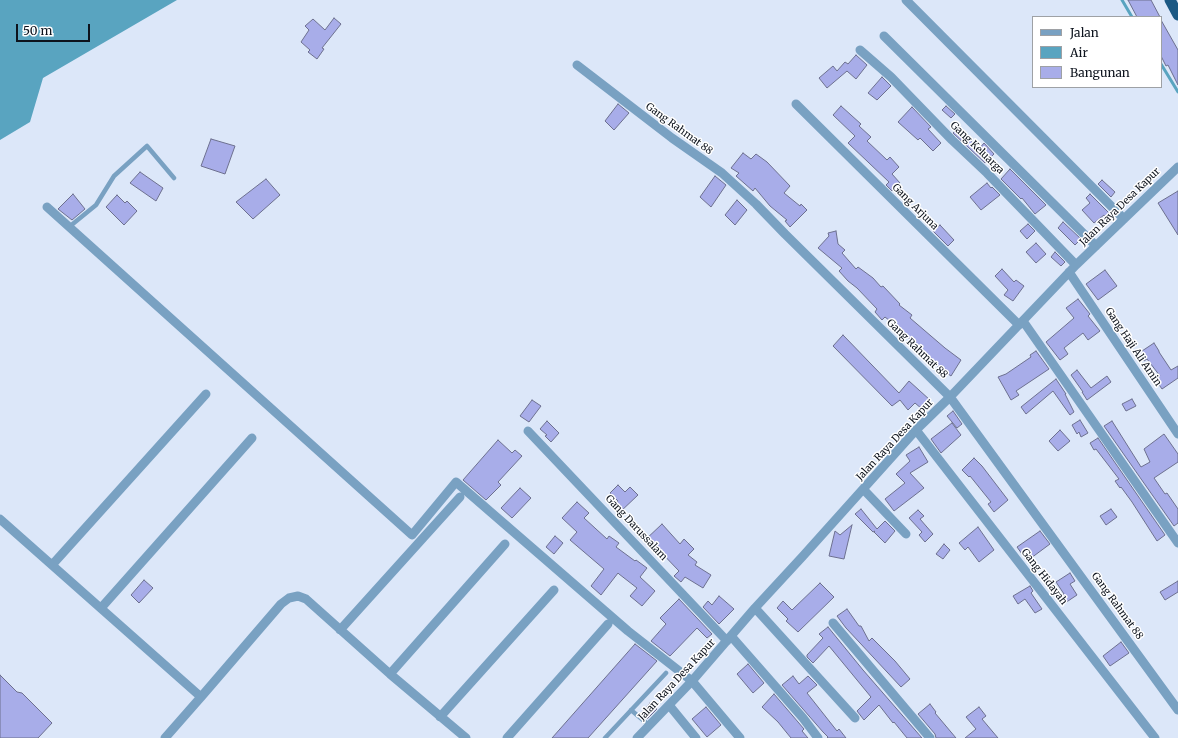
<!DOCTYPE html>
<html>
<head>
<meta charset="utf-8">
<style>
	body { margin:0 }
	#map { position:relative; width:1178px; height:738px; overflow:hidden; background:#dce7f9; font-family:Merriweather,serif }
	canvas { display:block }
	.legend { position:absolute; left:1032px; top:16px; width:130px; height:72px; box-sizing:border-box; background:#fff; border:1px solid #9ea1a5; margin:0; padding:5px 7px; list-style:none; font-size:12px; color:#0d131d }
	.legend li { display:flex; align-items:center; gap:8px; height:20px }
	.legend b { width:20px; border:1px solid #9ea1a5 }
	.scale { position:absolute; left:16px; top:24px; width:74px; height:18px; box-sizing:border-box; border:2px solid #0d131d; border-top:0; padding-left:5px; font-size:12px; line-height:14px; white-space:nowrap; color:#0d131d; -webkit-text-stroke:3px #fff; paint-order:stroke }
</style>
</head>
<body>
<div id="map">
<canvas width="1178" height="738"></canvas>
<ul class="legend">
<li><b style="height:5px;background:#79a1c2"></b>Jalan</li>
<li><b style="height:11px;background:#59a4c0"></b>Air</li>
<li><b style="height:11px;background:#a8ade9"></b>Bangunan</li>
</ul>
<div class="scale">50 m</div>
</div>
<script>
const g = document.querySelector('canvas').getContext('2d');
g.lineJoin = 'round';
function paint(path, color) { g.fillStyle = color; g.fill(path, 'evenodd'); }
const poly = rows => new Path2D(rows.map(r => 'M' + r).join(''));
function trace(path, color, width, dash) { g.strokeStyle = color; g.lineWidth = width; g.lineCap = dash ? 'butt' : 'round'; g.setLineDash(dash || []); g.stroke(path); }
function write(font, color, halo, rows, align = 'center') {
  g.font = font + ' Merriweather,serif'; g.lineWidth = 3; g.setLineDash([]); g.textBaseline = 'middle'; g.strokeStyle = halo; g.fillStyle = color; for (const [text, x, y, turn = 0] of rows) {
    g.save(); g.translate(x, y); g.rotate((+turn || 0) * Math.PI / 180); g.textAlign = isNaN(turn) ? turn : align; if (halo) g.strokeText(text, 0, 0); g.fillText(text, 0, 0); g.restore();
  }
}
paint(poly([
	[0,0,177,0,43,78,30,122,0,140]
]), '#59a4c0');
trace(poly([
	[1122,0,1132,17],
	[1161,64,1178,92]
]), '#59a4c0', 3);
const building = poly([
	[1128,0,1151,0,1160,17,1137,17,1128,0],
	[334,18,341,24,322,48,324,49,317,59,308,52,310,50,301,42,309,30,305,26,313,19,325,30,334,18],
	[1161,20,1178,50,1178,85,1168,65,1166,66,1161,56,1161,20],
	[856,55,867,65,856,79,847,71,827,88,819,78,833,66,837,71,845,62,848,64,856,55],
	[882,77,891,86,877,100,868,93,882,77],
	[618,104,629,113,614,130,605,121,618,104],
	[841,106,861,124,859,126,871,137,867,141,887,160,890,157,899,167,892,174,900,183,892,191,886,185,889,182,848,143,855,136,833,115,841,106],
	[946,106,955,114,951,118,942,110,946,106],
	[912,107,931,127,928,129,941,143,933,151,920,138,918,140,898,122,912,107],
	[958,128,979,149,984,143,994,154,985,163,953,133,958,128],
	[211,139,235,146,225,174,201,166,211,139],
	[743,153,751,159,756,154,767,162,790,186,784,193,800,206,801,204,807,210,790,227,785,221,787,220,770,206,755,188,753,191,736,176,739,173,731,168,743,153],
	[1010,169,1046,205,1035,214,1022,198,1021,199,1001,179,1010,169],
	[140,172,163,188,156,201,130,183,140,172],
	[715,176,726,185,711,207,700,197,715,176],
	[266,179,280,195,253,219,236,202,266,179],
	[1102,180,1115,192,1111,197,1098,184,1102,180],
	[987,183,991,188,992,187,1000,195,981,210,970,197,987,183],
	[1178,191,1178,235,1158,203,1178,191],
	[73,194,85,209,72,220,58,209,73,194],
	[1090,194,1111,215,1107,219,1104,215,1094,223,1082,210,1090,203,1086,198,1090,194],
	[117,195,125,203,127,201,137,211,124,225,106,207,117,195],
	[737,200,747,210,735,225,725,215,737,200],
	[1063,222,1081,239,1075,245,1058,228,1063,222],
	[1028,224,1035,231,1027,239,1020,231,1028,224],
	[940,225,954,240,948,246,933,231,940,225],
	[836,231,838,244,845,250,842,253,856,269,858,267,873,278,881,287,883,286,900,304,899,305,912,315,910,318,945,348,961,360,951,376,938,367,914,343,903,333,904,332,885,317,882,320,875,312,877,309,857,288,848,281,839,271,842,268,818,248,829,236,828,233,836,231],
	[1036,243,1046,254,1036,263,1026,252,1036,243],
	[1055,252,1065,262,1061,266,1051,257,1055,252],
	[1002,269,1014,282,1016,280,1024,286,1013,301,1004,295,1008,290,995,276,1002,269],
	[1105,270,1117,286,1098,300,1086,284,1105,270],
	[1078,299,1090,314,1088,316,1100,331,1088,340,1083,333,1064,348,1068,354,1060,360,1046,342,1074,318,1066,308,1078,299],
	[843,335,899,393,909,381,930,400,922,409,915,403,908,410,900,400,892,406,833,346,843,335],
	[1154,343,1159,351,1159,352,1171,370,1178,366,1178,378,1162,389,1155,379,1160,376,1147,359,1144,361,1139,353,1154,343],
	[1036,351,1049,369,1016,391,1019,395,1011,400,998,377,1006,374,1031,357,1030,355,1036,351],
	[1077,370,1091,388,1107,376,1111,382,1087,400,1082,392,1083,392,1071,375,1077,370],
	[1056,379,1066,394,1065,394,1074,412,1070,415,1053,391,1026,414,1021,407,1056,379],
	[1132,399,1136,406,1126,411,1122,404,1132,399],
	[532,400,541,406,529,422,520,416,532,400],
	[953,411,962,424,957,428,947,416,953,411],
	[1080,420,1088,433,1081,437,1079,432,1077,434,1072,425,1080,420],
	[547,421,559,433,551,442,545,436,547,435,540,429,547,421],
	[1112,421,1141,467,1150,462,1144,449,1164,434,1178,454,1178,462,1154,478,1165,494,1167,493,1178,509,1178,523,1174,526,1104,426,1112,421],
	[952,423,961,435,941,453,931,439,952,423],
	[1060,430,1070,441,1058,451,1049,441,1060,430],
	[1098,438,1165,535,1157,541,1132,502,1121,487,1120,488,1115,481,1119,479,1096,449,1094,450,1090,443,1098,438],
	[498,440,512,453,515,450,522,456,498,482,501,485,486,500,463,480,498,440],
	[919,447,928,462,910,473,924,488,894,511,885,499,905,483,896,474,910,461,906,455,919,447],
	[974,458,982,466,1008,500,994,512,988,504,991,502,970,476,969,477,962,470,974,458],
	[618,485,625,492,630,487,638,495,619,513,613,507,618,501,610,493,618,485],
	[520,488,531,498,512,518,501,508,520,488],
	[577,502,589,513,584,518,607,539,609,536,619,543,616,547,635,561,636,560,647,568,640,577,655,591,642,606,630,596,637,588,619,574,618,573,601,595,591,586,604,569,570,540,577,532,562,518,577,502],
	[861,509,877,529,885,521,895,531,885,543,874,532,875,531,873,532,855,514,861,509],
	[1111,509,1117,517,1106,525,1100,516,1111,509],
	[918,510,924,516,920,519,933,534,925,542,919,535,922,532,909,518,918,510],
	[662,524,680,544,684,539,694,549,688,555,697,562,695,565,711,575,703,588,685,577,681,582,674,576,679,571,656,547,653,550,644,541,662,524],
	[852,525,844,559,829,556,835,531,840,535,852,525],
	[978,527,994,550,979,562,968,547,965,550,959,543,978,527],
	[1040,531,1050,544,1027,561,1017,547,1040,531],
	[555,536,563,543,554,554,546,547,555,536],
	[944,544,950,550,943,559,936,554,944,544],
	[1070,573,1075,581,1070,584,1077,595,1065,603,1060,596,1064,594,1056,582,1070,573],
	[144,580,153,588,139,603,131,595,144,580],
	[1178,581,1178,592,1165,600,1160,592,1178,581],
	[820,583,834,597,798,632,786,621,788,619,777,608,783,601,792,610,820,583],
	[1030,586,1033,591,1031,593,1042,609,1035,613,1025,599,1018,604,1013,596,1030,586],
	[719,596,734,609,719,624,703,607,708,601,712,605,719,596],
	[679,599,712,634,707,638,697,628,670,656,651,641,666,624,660,618,679,599],
	[847,609,859,626,861,626,869,641,872,638,895,661,910,679,901,687,846,628,837,616,847,609],
	[828,627,863,670,922,738,907,738,894,722,893,723,879,705,864,720,857,711,871,697,829,646,813,663,807,657,807,655,823,638,819,634,828,627],
	[1121,642,1129,653,1110,666,1103,656,1121,642],
	[635,644,657,661,588,738,552,738,635,644],
	[748,664,764,683,753,693,737,674,748,664],
	[0,675,17,692,22,693,52,723,38,738,0,738,0,675],
	[793,676,799,684,808,676,817,685,807,693,837,731,839,729,846,738,827,738,828,737,823,732,782,685,793,676],
	[774,694,804,729,802,731,808,738,791,738,778,722,762,707,774,694],
	[650,703,657,709,647,719,641,713,650,703],
	[930,704,936,712,935,713,956,738,936,738,935,734,918,714,930,704],
	[706,707,721,725,707,737,692,719,706,707],
	[979,707,986,716,982,719,998,738,965,738,976,729,966,717,979,707]
]);
paint(building, '#a8ade9');
trace(building, '#6d708f', 1);
trace(poly([
	[69,227,96,205,114,176,147,146,174,178],
	[631,710,650,726],
	[605,738,666,673]
]), '#79a1c2', 4.5);
trace(poly([
	[906,0,1124,219],
	[884,36,1096,246],
	[860,50,891,77,952,140,987,173,1076,265],
	[577,65,672,138,722,173,756,204,785,234,950,397,1178,710],
	[796,104,1019,325],
	[47,207,412,535,456,482,628,631,692,681,740,738],
	[1069,272,1178,434],
	[1023,321,1178,543],
	[916,430,1155,738],
	[528,431,727,641],
	[864,490,906,534],
	[0,519,201,697,281,604,289,598,298,596,306,599,390,674,466,738],
	[52,565,206,394],
	[101,608,252,438],
	[755,608,855,718],
	[833,623,930,738],
	[340,630,460,497],
	[731,636,803,718,818,738],
	[390,674,505,544],
	[669,705,696,738],
	[440,717,554,590],
	[165,738,201,697],
	[507,738,608,624],
	[637,738,692,681,755,608,803,556,916,430,950,397,1076,265,1178,167]
]), '#79a1c2', 9);
trace(poly([
	[1170,0,1178,15]
]), '#1c5984', 11);
write('10px', '#0d131d', '#fff', [
	["Gang Rahmat 88",679,129,36],
	["Gang Keluarga",977,148,44],
	["Gang Arjuna",915,207,45],
	["Jalan Raya Desa Kapur",1120,207,-44],
	["Gang Haji Ali Amin",1133,347,56],
	["Gang Rahmat 88",917,349,44],
	["Jalan Raya Desa Kapur",895,440,-47],
	["Gang Darussalam",636,528,47],
	["Gang Hidayah",1044,577,52],
	["Gang Rahmat 88",1117,606,54],
	["Jalan Raya Desa Kapur",677,680,-47]
]);
</script>
</body>
</html>
